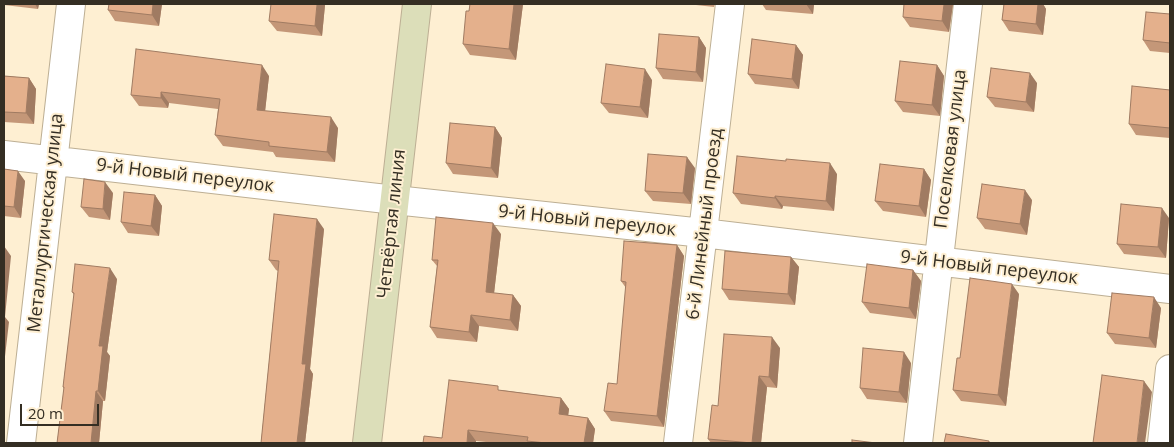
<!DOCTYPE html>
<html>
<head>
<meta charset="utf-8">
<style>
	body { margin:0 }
	#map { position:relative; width:1174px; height:447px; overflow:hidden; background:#feefd2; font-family:"Open Sans",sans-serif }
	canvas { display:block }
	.frame { position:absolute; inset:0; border:5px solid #342e23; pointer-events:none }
	.scale { position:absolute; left:20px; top:404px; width:79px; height:22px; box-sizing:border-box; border:2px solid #342e23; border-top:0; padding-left:6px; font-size:15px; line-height:18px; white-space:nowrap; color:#342e23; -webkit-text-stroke:4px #feefd2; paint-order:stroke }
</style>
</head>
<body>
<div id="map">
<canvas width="1174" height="447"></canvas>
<div class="frame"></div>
<div class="scale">20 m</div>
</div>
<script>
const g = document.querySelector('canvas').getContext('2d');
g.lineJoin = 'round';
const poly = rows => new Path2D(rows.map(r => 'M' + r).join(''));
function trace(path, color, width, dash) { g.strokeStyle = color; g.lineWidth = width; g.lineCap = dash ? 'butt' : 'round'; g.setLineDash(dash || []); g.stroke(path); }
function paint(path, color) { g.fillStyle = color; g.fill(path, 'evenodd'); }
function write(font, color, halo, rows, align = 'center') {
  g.font = font + ' "Open Sans",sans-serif'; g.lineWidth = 4; g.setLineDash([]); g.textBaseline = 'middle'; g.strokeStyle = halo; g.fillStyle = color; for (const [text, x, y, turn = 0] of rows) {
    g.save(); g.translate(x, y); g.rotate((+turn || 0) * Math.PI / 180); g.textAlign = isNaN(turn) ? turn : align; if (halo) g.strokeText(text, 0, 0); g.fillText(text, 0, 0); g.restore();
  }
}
const street = poly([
	[4,155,395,200,703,233,1170,289],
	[21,443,71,4],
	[678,443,730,4],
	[918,443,968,4],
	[1162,443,1170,369]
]);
const secondary = poly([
	[367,443,417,4]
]);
trace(street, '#bdaf94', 30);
trace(secondary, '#bdaf94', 30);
trace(street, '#fff', 28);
trace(secondary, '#dcdeb9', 28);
paint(poly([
	[4,4,39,4,38,9,4,5],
	[109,4,162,4,159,26,115,21,108,10],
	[470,4,523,4,516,60,470,55,463,44,469,11],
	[687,4,715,4,714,7],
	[762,4,814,4,813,14,766,10],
	[953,4,949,32,910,27,903,17],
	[1004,4,1043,4,1046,9,1043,35,1009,31,1002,20],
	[325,5,322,36,277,31,269,21],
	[1170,14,1170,53,1150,51,1143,40],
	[699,37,706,48,703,82,663,79,656,68],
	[796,45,803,55,799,89,755,84,748,74],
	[937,65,944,76,940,116,903,112,895,101],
	[4,76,29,78,36,89,34,124,4,122],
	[269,76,265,111,338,128,335,162,276,157,273,152,223,146,215,135,218,109,169,103,168,108,139,106,131,95],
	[652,80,648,118,609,113,601,103],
	[1037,83,1034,112,995,107,987,97],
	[1170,90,1170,138,1136,135,1129,124],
	[495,127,502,138,498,178,453,174,446,163],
	[695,168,691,204,653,201,645,191],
	[4,169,25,181,21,218,4,216],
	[924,169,931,180,926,217,883,211,875,201],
	[837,174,834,211,783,206,782,209,741,204,733,193],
	[113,193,110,220,89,217,81,207],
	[155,195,162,206,159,236,128,233,121,222],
	[1032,200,1027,235,985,229,977,218],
	[1169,218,1166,258,1124,254,1117,244],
	[324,229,310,369,313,374,305,443,261,443,278,271,276,270,269,260],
	[501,234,494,293,513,295,521,306,518,331,479,326,477,342,437,338,430,327,437,266,432,260],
	[677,245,684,256,664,427,611,421,604,411,617,384,626,288,621,281],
	[791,257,799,267,795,305,729,300,722,289],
	[913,270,921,281,916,319,870,313,862,302],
	[117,279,107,352,110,356,105,401,103,401,99,443,57,443,64,389,63,387,74,295,72,292],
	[1019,294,1006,406,961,401,953,390],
	[1161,308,1156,348,1115,344,1107,333],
	[780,348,777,388,767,387,761,443,711,443,708,439,718,406],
	[911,363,907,403,867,399,860,388],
	[501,390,561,398,569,409,568,415,588,418,595,429,593,443,496,443,476,441,476,443,423,443,442,438]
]), '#c49778');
paint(poly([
	[35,4,39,4,38,9],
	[153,4,162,4,159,26,152,15],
	[317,4,324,4,325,5,322,36,315,26],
	[514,4,523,4,516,60,509,49],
	[806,4,814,4,813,14],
	[944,4,953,4,949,32,942,21],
	[1038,4,1043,4,1046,9,1043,35,1036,24],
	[699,37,706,48,703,82,696,72],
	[796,45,803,55,799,89,792,79],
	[262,65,269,76,264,121,257,110],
	[937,65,944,76,940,116,932,105],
	[645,69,652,80,648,118,640,107],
	[1030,73,1037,83,1034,112,1026,102],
	[29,78,36,89,34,124,26,113],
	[161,92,169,103,168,108,161,98],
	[331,117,338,128,335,162,327,152],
	[495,127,502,138,498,178,491,168],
	[687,157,695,168,691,204,683,193],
	[830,163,837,174,834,211,826,201],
	[924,169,931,180,926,217,919,206],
	[18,171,25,181,21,218,14,207],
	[105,182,113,193,110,220,103,209],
	[1025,190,1032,200,1027,235,1020,224],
	[155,195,162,206,159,236,151,226],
	[775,196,783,206,782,209,775,198],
	[1162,208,1169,218,1166,258,1158,247],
	[317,219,324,229,310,369,313,374,305,443,297,443,302,364],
	[493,223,501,234,493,302,486,292],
	[677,245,684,256,664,427,657,416],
	[4,246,11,256,5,317,9,322,4,365],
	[791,257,799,267,795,305,788,294],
	[110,268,117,279,107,352,110,356,105,401,98,391,99,346],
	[913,270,921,281,916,319,909,308],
	[1012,284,1019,294,1006,406,998,395],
	[513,295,521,306,518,331,510,320],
	[1154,297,1161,308,1156,348,1149,338],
	[471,315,479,326,477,342,469,332],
	[772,337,780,348,777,388,769,377],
	[904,352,911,363,907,403,899,392],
	[759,376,767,387,761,443,752,443],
	[1144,381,1152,392,1145,443,1137,443],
	[96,391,103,401,99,443,91,443],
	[561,398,569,409,567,425,559,414],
	[588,418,595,429,593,443,584,443],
	[468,430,476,441,476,443,467,443]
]), '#a07b62');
const building = poly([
	[109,4,153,4,152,15,108,10,109,4],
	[271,4,317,4,315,26,269,21,271,4],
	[470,4,514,4,509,49,463,44,466,11,469,11,470,4],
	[904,4,944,4,942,21,903,17,904,4],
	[1004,4,1038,4,1036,24,1002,20,1004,4],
	[1146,12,1170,14,1170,43,1143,40,1146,12],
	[659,34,699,37,696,72,656,68,659,34],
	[752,39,796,45,792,79,748,74,752,39],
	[136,49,262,65,257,110,331,117,327,152,269,146,269,142,215,135,220,99,161,92,161,98,131,95,136,49],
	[900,61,937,65,932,105,895,101,900,61],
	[606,64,645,69,640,107,601,103,606,64],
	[991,68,1030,73,1026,102,987,97,991,68],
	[4,76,29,78,26,113,4,112,4,76],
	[1132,86,1170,90,1170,128,1129,124,1132,86],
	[450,123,495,127,491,168,446,163,450,123],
	[648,154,687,157,683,193,645,191,648,154],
	[737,156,786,161,786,159,830,163,826,201,775,196,775,198,733,193,737,156],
	[880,164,924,169,919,206,875,201,880,164],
	[4,169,18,171,14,207,4,206,4,169],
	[84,179,105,182,103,209,81,207,84,179],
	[982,184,1025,190,1020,224,977,218,982,184],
	[124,192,155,195,151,226,121,222,124,192],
	[1121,204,1162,208,1158,247,1117,244,1121,204],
	[274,214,317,219,302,364,306,364,297,443,261,443,279,261,269,260,274,214],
	[436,217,493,223,486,292,513,295,510,320,471,315,469,332,430,327,438,260,432,260,436,217],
	[624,241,677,245,657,416,604,411,608,383,617,384,626,282,621,281,624,241],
	[725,251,791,257,788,294,722,289,725,251],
	[75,264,110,268,99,346,103,346,98,391,96,391,91,443,57,443,64,387,63,387,74,293,72,292,75,264],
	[867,264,913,270,909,308,862,302,867,264],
	[970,278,1012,284,998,395,953,390,957,358,960,358,970,278],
	[1112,293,1154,297,1149,338,1107,333,1112,293],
	[724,334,772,337,769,377,759,376,752,443,708,439,712,405,718,406,724,334],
	[863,348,904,352,899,392,860,388,863,348],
	[1102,375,1144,381,1137,443,1093,443,1102,375],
	[449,380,498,386,498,390,561,398,559,414,588,418,584,443,546,443,527,441,528,437,468,430,467,443,423,443,424,436,442,438,449,380],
	[946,434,989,441,989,443,944,443,946,434],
	[852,440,876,443,852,443,852,440]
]);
paint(building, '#e4b08c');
trace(building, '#a07b62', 1);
write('18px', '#342e23', '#feefd2', [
	["Поселковая улица",951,149,-83],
	["9-й Новый переулок",185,176,7],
	["9-й Новый переулок",587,221,6],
	["Металлургическая улица",46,223,-84],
	["Четвёртая линия",392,224,-84],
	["6-й Линейный проезд",705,224,-83],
	["9-й Новый переулок",989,268,7]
]);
</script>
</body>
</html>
